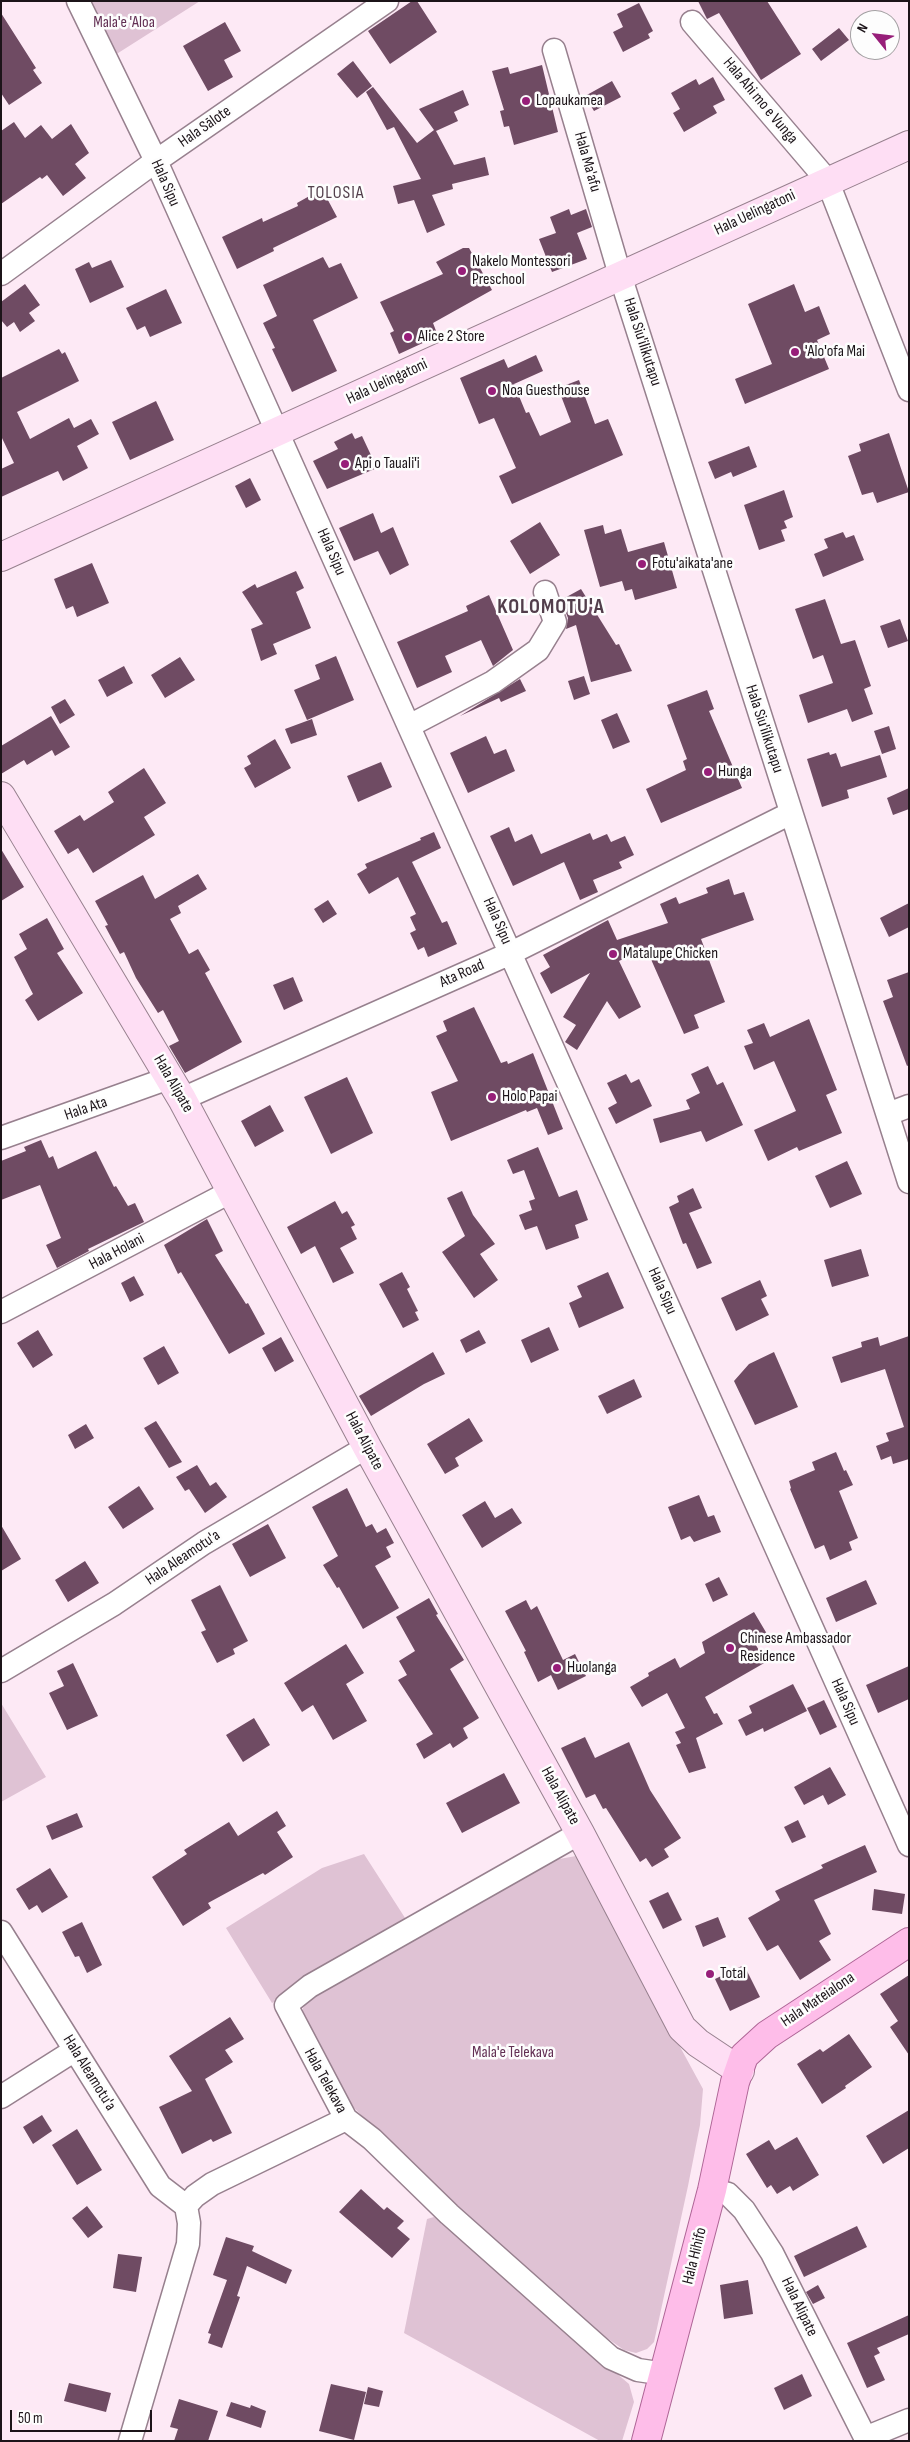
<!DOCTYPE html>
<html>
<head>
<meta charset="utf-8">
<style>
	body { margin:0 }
	#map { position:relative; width:910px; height:2442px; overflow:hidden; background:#fde9f5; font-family:"Sofia Sans Condensed",sans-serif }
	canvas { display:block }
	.frame { position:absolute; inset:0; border:2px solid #1c1419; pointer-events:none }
	.north { position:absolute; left:850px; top:10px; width:50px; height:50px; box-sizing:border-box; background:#fdfdfd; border:1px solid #a3a0a2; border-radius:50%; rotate:299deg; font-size:14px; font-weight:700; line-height:20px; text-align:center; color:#1c1419 }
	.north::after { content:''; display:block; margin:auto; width:18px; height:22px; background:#971e79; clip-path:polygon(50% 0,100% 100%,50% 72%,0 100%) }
	.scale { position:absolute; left:10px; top:2410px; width:142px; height:22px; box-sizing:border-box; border:2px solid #1c1419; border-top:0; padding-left:6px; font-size:15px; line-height:18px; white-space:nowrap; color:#1c1419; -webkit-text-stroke:4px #fdfdfd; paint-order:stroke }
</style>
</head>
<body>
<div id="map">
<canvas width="910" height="2442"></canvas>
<div class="frame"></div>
<div class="north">N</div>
<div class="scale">50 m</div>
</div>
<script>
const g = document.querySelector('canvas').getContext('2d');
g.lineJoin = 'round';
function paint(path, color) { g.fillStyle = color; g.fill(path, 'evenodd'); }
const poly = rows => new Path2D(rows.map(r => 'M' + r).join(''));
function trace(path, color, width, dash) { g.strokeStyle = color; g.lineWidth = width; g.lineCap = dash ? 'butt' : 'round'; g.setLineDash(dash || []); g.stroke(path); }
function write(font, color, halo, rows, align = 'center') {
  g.font = font + ' "Sofia Sans Condensed",sans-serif'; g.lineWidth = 5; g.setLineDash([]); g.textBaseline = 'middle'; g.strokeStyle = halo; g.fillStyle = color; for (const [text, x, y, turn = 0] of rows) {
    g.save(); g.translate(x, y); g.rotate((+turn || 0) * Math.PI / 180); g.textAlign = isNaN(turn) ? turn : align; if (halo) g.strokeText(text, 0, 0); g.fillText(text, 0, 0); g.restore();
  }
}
paint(poly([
	[91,1,200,1,115,55],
	[1,1703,46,1777,1,1802],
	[364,1854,407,1921,272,2003,226,1928,322,1868],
	[576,1856,703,2089,700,2125,688,2186,654,2342,647,2349,636,2353,624,2350,580,2319,426,2179,351,2105,302,2016,303,2008,310,1996,554,1860],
	[434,2217,629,2384,634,2402,622,2441,600,2441,404,2333,427,2219]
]), '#dfc2d4');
paint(poly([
	[412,1,417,1,437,32,390,64,368,31],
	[698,1,767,1,801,54,761,80,719,13,707,19],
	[639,3,653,31,648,34,650,38,623,52,613,32,623,27,617,14],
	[1,13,36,68,33,70,42,83,9,105,1,93],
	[225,22,241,51,224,60,233,77,208,91,183,46],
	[839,28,849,40,821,61,812,49],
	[353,61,372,86,357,98,337,74],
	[542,65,558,132,514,145,509,126,504,127,500,111,504,110,492,71,508,67,510,74],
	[713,77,725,100,713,106,717,113,684,132,673,113,680,109,671,93,696,79,699,85],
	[612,81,621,97,594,111,585,96],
	[373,87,417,143,434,130,419,109,463,90,469,105,454,112,458,121,436,131,454,165,485,157,489,175,452,184,453,189,432,195,445,225,427,233,414,200,398,204,393,186,421,179,394,127,387,130,366,92],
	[14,122,25,138,41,125,52,139,71,124,89,153,75,164,86,178,63,196,47,175,42,179,40,177,1,204,1,131],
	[322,189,337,217,273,248,274,251,237,269,222,237,262,218,263,222,298,206,297,203],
	[569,209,571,215,586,209,592,227,577,233,587,259,552,272,539,239,556,233,550,217],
	[463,248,469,248,492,290,433,323,438,336,399,354,390,333,394,331,380,302,443,274,436,262],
	[323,257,329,268,341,263,358,298,313,320,337,371,292,392,272,349,275,348,263,323,277,316,263,285],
	[111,260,124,287,90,303,75,269,89,262,92,268],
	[25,284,40,305,29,313,35,321,20,332,14,322,7,327,1,320,1,302],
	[794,284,805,312,819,306,830,334,817,340,829,369,745,404,735,379,772,364,748,304],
	[166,289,182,323,150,337,145,326,137,330,126,308],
	[59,349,62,354,65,352,79,381,17,412,30,439,69,418,74,428,91,419,99,434,77,446,88,468,63,481,58,471,1,497,1,469,14,463,1,436,1,378],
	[536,355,543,371,514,384,526,413,529,412,540,436,571,422,558,388,579,380,595,424,608,419,623,455,512,504,499,476,516,468,494,418,479,424,460,378,504,359,508,368],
	[156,401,174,440,130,460,112,422],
	[352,433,355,439,362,436,377,468,327,489,313,461,338,449,334,442],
	[889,433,909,492,877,503,873,492,862,495,848,456,861,451,859,444],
	[749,446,757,467,733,477,731,472,715,479,708,462],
	[250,478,261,500,246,508,235,486],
	[784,490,793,517,784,521,787,528,781,530,785,541,759,550,744,505],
	[373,513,381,533,393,527,409,565,390,575,378,551,354,561,339,528],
	[540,522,560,555,530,574,510,541],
	[603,525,605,534,621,529,628,552,664,542,677,588,635,600,632,589,625,591,622,581,600,587,584,530],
	[843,532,846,538,854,535,864,560,823,577,814,554,828,548,824,539],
	[92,563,109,603,77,617,73,606,66,609,54,579],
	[296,571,304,588,296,592,311,628,273,644,277,654,261,661,251,629,263,624,242,592,255,584,257,588],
	[581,589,616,645,619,644,632,671,591,682,576,625,566,629,568,618,561,600],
	[489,595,513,650,493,666,481,640,445,656,452,672,417,688,397,642,468,611,466,606],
	[825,599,841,644,855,640,871,686,864,689,873,714,852,722,847,709,808,723,799,695,833,683,823,655,813,659,795,609],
	[900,619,908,641,888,648,880,626],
	[336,656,354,700,307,720,294,690,320,679,315,665],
	[180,657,195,680,165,698,151,675],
	[124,666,133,683,107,697,98,680],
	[584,676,590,694,574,700,568,681],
	[520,679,526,691,501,702,499,698,460,716],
	[707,690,714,709,709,711,742,788,661,823,646,789,686,770,683,761,687,759,667,705],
	[65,699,75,715,60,724,51,707],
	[617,713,630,742,613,749,601,720],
	[51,716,70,747,55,756,52,750,27,765,24,760,1,774,1,746],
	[312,719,317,735,291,744,285,729],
	[889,726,896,749,882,754,874,731],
	[486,736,494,754,506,749,515,771,468,793,450,753],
	[275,739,291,768,255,788,244,768,251,764,247,756],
	[829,752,830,755,836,753,841,767,880,755,887,777,847,790,849,798,822,807,807,759],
	[381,762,392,787,358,802,347,776],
	[144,768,166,803,144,817,155,835,93,873,78,848,68,854,54,831,80,815,84,821,114,802,108,792],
	[909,788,909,809,893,815,887,798],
	[509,827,515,842,532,834,541,854,590,833,593,840,607,834,611,842,625,836,634,855,619,862,622,868,593,880,598,892,580,900,564,862,513,886,490,836],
	[434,832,441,848,412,862,442,923,447,921,457,944,428,957,424,947,418,950,410,933,416,930,410,917,416,914,398,877,369,894,357,874,367,868,365,864,421,840,420,838],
	[1,849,24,887,1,901],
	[198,874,207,889,178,906,181,913,170,919,189,954,198,949,210,970,205,973,242,1042,185,1073,169,1046,179,1041,163,1010,158,1013,136,978,124,952,120,954,105,926,108,925,95,901,143,875,155,899],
	[729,879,734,895,744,892,754,920,701,939,725,1002,694,1015,699,1028,684,1034,646,948,619,961,641,1007,619,1019,607,1001,577,1050,565,1042,576,1025,563,1017,590,973,551,994,540,973,550,967,543,955,608,920,617,940,668,923,660,904,676,897,679,904,708,893,706,888],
	[328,900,337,914,323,923,314,909],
	[909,903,909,927,889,937,880,918],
	[47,918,64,949,57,953,83,993,38,1021,25,1000,33,994,14,957,27,949,19,934],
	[909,972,909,1065,907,1066,883,1001,893,997,887,980],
	[293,977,303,1001,284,1010,273,985],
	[474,1007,501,1063,507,1061,508,1064,533,1053,563,1129,548,1135,537,1108,527,1112,526,1110,451,1141,431,1092,458,1081,436,1036,447,1031,443,1021],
	[809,1019,837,1090,826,1095,842,1133,799,1151,797,1147,768,1161,754,1130,796,1111,774,1061,754,1070,744,1046,753,1043,747,1030,764,1023,770,1037],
	[708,1066,717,1085,723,1082,743,1125,706,1142,701,1131,660,1143,653,1119,690,1109,686,1100,700,1093,691,1074],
	[626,1074,631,1083,639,1079,652,1106,616,1124,608,1108,617,1103,607,1083],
	[347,1077,373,1133,331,1154,304,1097],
	[270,1105,284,1131,255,1147,241,1121],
	[41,1140,49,1158,53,1156,58,1169,96,1151,114,1187,116,1186,128,1206,135,1203,144,1222,88,1249,89,1251,57,1268,46,1245,61,1238,40,1185,1,1200,1,1161,26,1151,24,1147],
	[538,1147,559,1197,577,1190,588,1220,575,1225,579,1238,546,1250,537,1226,525,1230,519,1215,532,1210,529,1201,535,1199,524,1170,513,1174,507,1160],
	[847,1161,862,1194,830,1208,815,1176],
	[693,1188,702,1208,689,1213,712,1263,697,1269,686,1243,683,1244,669,1207,679,1202,677,1196],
	[462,1191,473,1215,495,1244,480,1254,498,1280,474,1298,442,1252,465,1236,447,1198],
	[335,1201,342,1214,347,1211,355,1225,351,1227,357,1239,340,1248,354,1273,333,1283,315,1246,301,1254,287,1227],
	[207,1219,223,1251,215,1255,246,1304,248,1303,265,1334,229,1354,181,1272,178,1274,164,1245],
	[861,1249,869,1276,832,1287,824,1260],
	[402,1272,410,1287,407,1289,418,1311,415,1312,419,1320,403,1328,379,1284],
	[608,1272,624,1308,579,1328,569,1303,582,1297,577,1286],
	[134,1276,144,1295,130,1302,121,1283],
	[760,1280,767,1296,761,1299,769,1315,736,1331,721,1298],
	[549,1327,559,1350,531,1363,521,1340],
	[38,1330,53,1355,33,1368,17,1343],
	[479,1330,486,1343,466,1353,460,1340],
	[909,1336,909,1459,893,1464,891,1456,881,1460,876,1446,889,1441,886,1433,904,1427,885,1369,841,1383,832,1357,862,1347,861,1342,878,1337,880,1346],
	[281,1337,294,1361,275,1372,262,1348],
	[164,1346,179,1373,158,1385,143,1358],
	[433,1352,445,1374,424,1384,371,1416,359,1396],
	[774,1352,798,1407,755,1425,734,1381,749,1364],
	[634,1379,642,1397,607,1414,598,1396],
	[469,1418,483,1441,455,1458,459,1466,445,1474,427,1444],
	[156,1421,182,1462,169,1468,144,1428],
	[86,1424,94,1438,75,1449,68,1435],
	[836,1452,844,1471,846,1470,853,1485,839,1491,858,1538,849,1542,852,1550,830,1560,824,1545,815,1549,790,1489,791,1488,789,1481,815,1470,812,1462],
	[197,1465,210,1486,216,1482,227,1497,205,1513,189,1489,185,1491,176,1477],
	[139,1486,154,1509,123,1529,108,1507],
	[347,1488,366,1527,372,1524,377,1533,386,1528,394,1543,386,1547,391,1557,375,1566,399,1608,363,1629,339,1587,337,1588,323,1565,338,1556,312,1507],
	[699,1495,708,1517,714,1515,721,1532,694,1542,690,1536,681,1540,668,1507],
	[485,1501,495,1518,512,1508,522,1523,482,1548,462,1515],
	[268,1524,286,1558,250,1577,232,1544],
	[1,1525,21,1559,1,1571],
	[85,1561,99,1583,68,1602,55,1580],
	[719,1577,728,1595,713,1602,705,1584],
	[866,1580,877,1604,836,1622,826,1598],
	[220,1585,248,1641,233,1649,235,1654,217,1663,201,1632,206,1630,191,1600],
	[429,1598,438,1614,436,1615,464,1660,450,1669,479,1718,463,1728,468,1738,453,1748,450,1743,424,1759,416,1744,433,1734,398,1680,407,1675,399,1661,415,1651,396,1617],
	[526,1600,531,1610,537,1606,563,1660,575,1654,586,1676,558,1690,551,1675,538,1682,524,1652,526,1651,505,1611],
	[754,1612,767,1634,754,1642,766,1662,705,1697,714,1714,717,1713,723,1724,696,1738,706,1768,689,1773,676,1745,681,1743,675,1732,685,1728,667,1693,642,1707,630,1687,649,1676,648,1673,675,1658,680,1668,705,1653,702,1642],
	[346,1644,364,1673,346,1684,367,1721,333,1740,313,1705,302,1712,284,1683],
	[73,1663,98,1716,67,1730,49,1693,64,1686,57,1671],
	[909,1666,909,1699,878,1713,866,1685],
	[793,1684,807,1711,764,1732,763,1728,746,1736,738,1720,752,1713,749,1706],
	[824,1700,837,1727,820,1735,807,1708],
	[254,1718,270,1745,243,1762,226,1735],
	[585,1737,595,1758,629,1742,650,1790,681,1838,664,1849,669,1857,652,1867,646,1858,640,1862,606,1808,603,1809,595,1794,586,1798,561,1748],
	[830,1767,846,1795,828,1805,823,1795,804,1805,794,1787],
	[504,1773,520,1803,462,1833,446,1803],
	[277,1811,286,1826,277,1832,293,1857,265,1875,263,1873,208,1903,211,1908,183,1926,152,1877,187,1854,184,1850,229,1822,238,1836],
	[77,1813,83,1827,52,1840,46,1826],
	[798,1820,806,1837,792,1843,784,1827],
	[865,1845,877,1872,814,1900,831,1934,819,1941,831,1960,800,1980,778,1945,767,1951,748,1918,780,1900,775,1891,823,1868,821,1865],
	[50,1868,68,1897,42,1913,37,1905,29,1910,16,1889],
	[874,1889,905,1894,902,1914,872,1910],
	[668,1892,682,1920,663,1929,649,1901],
	[718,1917,726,1937,703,1947,695,1926],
	[82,1922,102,1965,87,1973,79,1956,75,1957,62,1932],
	[744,1965,760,1997,730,2011,715,1979],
	[909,1975,909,2055,890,2027,898,2021,880,1994],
	[230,2017,244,2039,225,2050,233,2062,205,2079,232,2133,213,2142,211,2139,182,2154,159,2107,192,2091,169,2056],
	[849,2034,872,2067,845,2086,846,2088,822,2104,797,2064,820,2049,823,2052],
	[909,2110,909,2148,883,2164,866,2136],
	[42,2115,52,2131,33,2144,23,2127],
	[77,2129,102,2170,77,2185,52,2145],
	[797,2137,819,2175,793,2191,790,2186,777,2194,771,2185,767,2188,746,2154,769,2140,775,2150],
	[361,2189,384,2210,387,2207,404,2221,397,2228,410,2239,392,2258,339,2212],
	[87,2206,103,2227,88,2238,72,2218],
	[857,2226,867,2247,804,2277,794,2256],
	[226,2237,254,2246,252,2251,292,2270,286,2284,247,2266,237,2296,240,2297,222,2348,208,2343,211,2334,208,2333,227,2280,213,2275],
	[118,2254,142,2257,136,2292,113,2288],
	[748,2280,753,2314,724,2319,720,2285],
	[818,2285,825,2298,813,2304,806,2292],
	[909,2315,909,2334,877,2348,880,2353,874,2356,885,2380,867,2388,847,2343],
	[802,2374,812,2396,784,2410,774,2388],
	[69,2383,111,2393,106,2412,64,2401],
	[331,2384,366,2392,354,2440,319,2431],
	[368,2387,383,2391,379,2407,364,2404],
	[179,2399,218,2411,208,2441,174,2441,178,2429,170,2427],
	[231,2402,250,2408,251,2405,266,2411,261,2428,226,2416]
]), '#6f4b63');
const street = poly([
	[78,1,156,161,909,1845],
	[692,22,827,180,909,390],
	[554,50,620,275,909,1182],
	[1,274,156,161,387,1],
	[409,726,493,682,538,650,555,622,545,592],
	[182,1099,511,953,791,813],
	[888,1114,909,1106],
	[1,1138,169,1078],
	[1,1312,232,1191],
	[1,1671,114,1604,204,1543,367,1447],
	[580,1833,310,1986,286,2005,346,2119,372,2139,449,2214,611,2358,638,2370,665,2374],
	[1,1932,160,2186,186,2206],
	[1,2097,75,2050],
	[712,2190,728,2194,744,2210,772,2253,867,2441],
	[865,2438,909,2420],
	[130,2441,188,2244,189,2223,186,2206,195,2196,212,2184,346,2119]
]);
const secondary = poly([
	[1,557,909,145],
	[1,796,182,1099,367,1447,580,1833,682,2028,698,2043,740,2071]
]);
const primary = poly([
	[646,2441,712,2190,735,2082,744,2056,767,2035,909,1942]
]);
trace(street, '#97808e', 25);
trace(secondary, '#97808e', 30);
trace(primary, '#ae6596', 30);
trace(street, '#fff', 22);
trace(secondary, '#fedef4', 28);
trace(primary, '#febde9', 28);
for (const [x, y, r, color] of [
	[526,101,5,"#971e79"],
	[462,271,5,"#971e79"],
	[408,337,5,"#971e79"],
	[795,352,5,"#971e79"],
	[492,391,5,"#971e79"],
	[345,464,5,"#971e79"],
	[642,564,5,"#971e79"],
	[708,772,5,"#971e79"],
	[613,954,5,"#971e79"],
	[492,1097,5,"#971e79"],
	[730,1648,5,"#971e79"],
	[557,1668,5,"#971e79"],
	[710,1974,5,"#971e79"]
]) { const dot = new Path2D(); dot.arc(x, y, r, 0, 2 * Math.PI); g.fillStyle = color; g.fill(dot); trace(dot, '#fdfdfd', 2); }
write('16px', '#622f53', '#fdfdfd', [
	["Mala'e 'Aloa",124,23],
	["Mala'e Telekava",513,2053]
]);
write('16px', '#1c1419', '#fdfdfd', [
	["Lopaukamea",536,101],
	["Nakelo Montessori",472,262],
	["Preschool",472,280],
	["Alice 2 Store",418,337],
	["'Alo'ofa Mai",805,352],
	["Noa Guesthouse",502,391],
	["Api o Tauali'i",355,464],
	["Fotu'aikata'ane",652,564],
	["Hunga",718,772],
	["Matalupe Chicken",623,954],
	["Holo Papai",502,1097],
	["Chinese Ambassador",740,1639],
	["Residence",740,1657],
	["Huolanga",567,1668],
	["Total",720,1974]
], 'left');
write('16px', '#1c1419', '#fdfdfd', [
	["Hala Ahi mo e Vunga",760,101,50],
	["Hala Sālote",205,127,-35],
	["Hala Ma'afu",587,162,74],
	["Hala Sipu",165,183,66],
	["Hala Uelingatoni",755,213,-25],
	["Hala Siu'ilikutapu",642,342,72],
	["Hala Uelingatoni",387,382,-25],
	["Hala Sipu",331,552,66],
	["Hala Siu'ilikutapu",764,729,72],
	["Hala Sipu",497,921,66],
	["Ata Road",462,974,-24],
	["Hala Alipate",173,1084,60],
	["Hala Ata",86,1109,-19],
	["Hala Holani",117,1252,-28],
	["Hala Sipu",662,1291,66],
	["Hala Alipate",364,1441,62],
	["Hala Aleamotu'a",183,1558,-34],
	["Hala Sipu",845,1702,66],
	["Hala Alipate",560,1796,61],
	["Hala Mateialona",818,2000,-34],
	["Hala Aleamotu'a",89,2073,58],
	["Hala Telekava",325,2081,61],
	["Hala Hihifo",695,2256,-76],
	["Hala Alipate",799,2307,64]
]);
g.letterSpacing = '1px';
write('18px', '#523e4b', '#fdfdfd', [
	["TOLOSIA",336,193]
]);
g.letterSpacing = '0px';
g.letterSpacing = '1px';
write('bold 21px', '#523e4b', '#fdfdfd', [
	["KOLOMOTU'A",551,608]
]);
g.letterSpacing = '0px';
</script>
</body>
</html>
